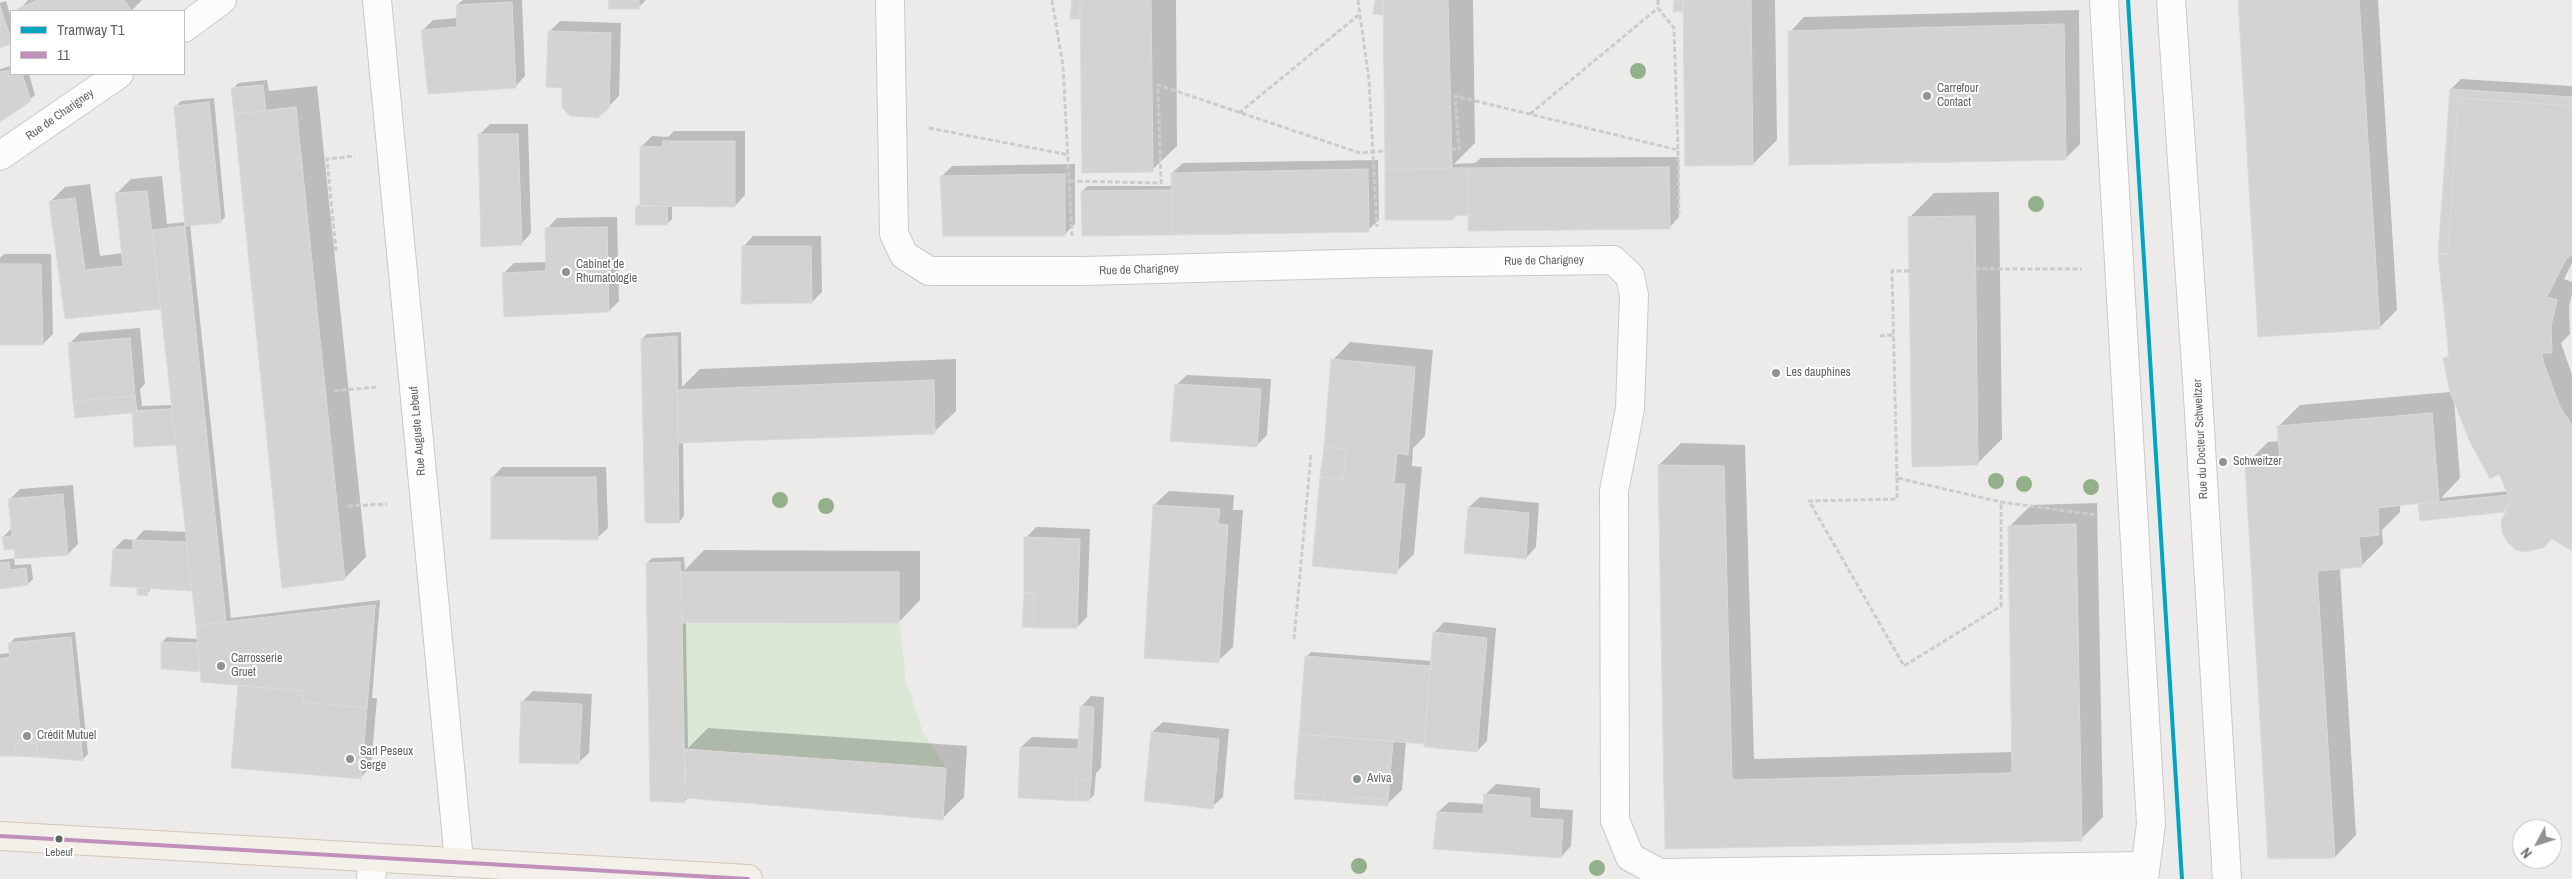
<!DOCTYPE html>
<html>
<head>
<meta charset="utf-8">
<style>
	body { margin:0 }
	#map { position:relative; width:2572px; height:879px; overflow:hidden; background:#edebe9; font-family:"Archivo Narrow",sans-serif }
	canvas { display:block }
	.legend { position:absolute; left:10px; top:10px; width:175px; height:65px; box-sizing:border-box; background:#fff; border:1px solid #bfc1c2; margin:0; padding:6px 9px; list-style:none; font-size:15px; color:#5e6366 }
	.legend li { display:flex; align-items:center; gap:10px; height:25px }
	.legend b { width:25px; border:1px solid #bfc1c2 }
	.north { position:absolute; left:2512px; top:819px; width:50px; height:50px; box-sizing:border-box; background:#fff; border:1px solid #bfc1c2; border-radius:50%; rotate:230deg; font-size:14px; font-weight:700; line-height:20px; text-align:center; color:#5e6366 }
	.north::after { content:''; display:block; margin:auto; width:18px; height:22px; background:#909394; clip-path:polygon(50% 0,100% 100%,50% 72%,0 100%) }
</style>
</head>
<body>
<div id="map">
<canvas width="2572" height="879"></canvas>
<ul class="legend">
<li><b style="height:6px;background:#00a5c2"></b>Tramway T1</li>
<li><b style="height:6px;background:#c090ba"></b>11</li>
</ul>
<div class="north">N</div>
</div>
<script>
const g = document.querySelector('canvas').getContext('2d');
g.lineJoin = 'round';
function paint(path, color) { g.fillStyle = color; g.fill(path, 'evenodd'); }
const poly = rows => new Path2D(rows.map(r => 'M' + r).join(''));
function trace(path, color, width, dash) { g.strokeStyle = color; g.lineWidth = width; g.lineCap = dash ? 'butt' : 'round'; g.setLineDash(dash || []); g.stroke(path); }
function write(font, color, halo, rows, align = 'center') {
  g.font = font + ' "Archivo Narrow",sans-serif'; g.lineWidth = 4; g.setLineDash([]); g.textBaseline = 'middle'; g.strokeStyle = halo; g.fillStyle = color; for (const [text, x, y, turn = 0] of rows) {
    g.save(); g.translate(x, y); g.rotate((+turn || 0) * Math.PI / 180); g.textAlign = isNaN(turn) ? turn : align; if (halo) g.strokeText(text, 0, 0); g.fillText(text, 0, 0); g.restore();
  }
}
paint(poly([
	[899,623,906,680,923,732,946,768,685,749,682,624]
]), '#dbe8d6');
paint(poly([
	[28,0,142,0,131,11,19,11],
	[463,0,522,0,525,76,515,87,423,30,433,20,458,18,457,5],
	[610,0,646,0,638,8],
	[1073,0,1176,0,1177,146,1152,170,1081,15,1079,18],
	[1376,0,1473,0,1475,143,1454,164,1475,163,1481,158,1679,157,1679,217,1669,228,1469,214,1457,215,1453,219,1385,13],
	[1675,0,1775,0,1777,140,1753,164,1685,8,1683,10],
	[2239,0,2378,0,2397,310,2379,328],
	[6,1,11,18,11,43,1,47,0,3],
	[2079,10,2080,144,2065,159,1790,32,1804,17],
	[560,21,621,23,619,96,608,107,563,87,549,32],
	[11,66,11,74,29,74,35,95,0,121,0,69],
	[2461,79,2572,86,2572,263,2564,279,2572,282,2572,294,2569,307,2570,334,2561,343,2572,375,2572,550,2512,502,2504,510,2419,504,2421,502,2400,504,2400,512,2382,530,2383,544,2361,566,2340,568,2356,835,2335,857,2246,464,2268,442,2280,441,2278,427,2300,405,2451,392,2445,359,2450,354,2451,89],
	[2454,400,2499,473,2508,491,2441,498,2460,478],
	[267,80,269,91,317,86,366,557,344,579,233,89,238,83],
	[214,98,225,217,220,222,190,224,231,618,380,600,372,698,377,698,371,767,361,777,239,686,241,684,201,671,162,668,162,642,167,637,198,639,192,590,152,587,147,594,138,589,140,587,112,585,114,549,124,539,135,540,144,530,186,532,177,443,135,446,133,412,69,344,80,333,140,328,145,384,140,389,142,406,172,405,162,308,66,317,51,201,65,187,90,184,100,256,123,253,117,193,131,179,162,176,167,224,186,222,176,106,181,101],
	[490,124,528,124,531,233,521,244,479,135],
	[674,131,745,131,745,195,735,206,672,205,672,219,667,224,637,207,642,202,641,147,652,136,668,137],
	[1378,160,1379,220,1368,230,1172,233,1082,191,1088,186,1172,186,1172,173,1183,163],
	[1075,164,1075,224,1065,234,942,176,952,166],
	[1999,192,2002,439,1977,464,1909,218,1934,193],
	[617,217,619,301,609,311,503,274,514,263,547,262,547,229,557,218],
	[753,236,821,236,822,292,812,302,743,247],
	[4,254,51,254,53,334,43,344,0,344,0,258],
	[681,332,682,387,700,369,956,359,956,411,934,432,683,441,684,516,679,522,642,339,647,334],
	[1350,342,1433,350,1425,436,1413,448,1412,466,1422,467,1414,554,1396,572,1333,360],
	[1187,375,1271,379,1267,435,1256,446,1176,385],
	[1681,443,1745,445,1754,759,2013,752,2010,526,2031,505,2097,503,2103,817,2081,839,1666,848,1659,465],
	[502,467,606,467,608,528,597,538,492,478],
	[73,485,78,544,68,554,14,558,15,565,31,564,33,579,28,584,0,587,0,560,16,558,15,548,3,537,13,527,10,499,20,489],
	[1169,491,1234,495,1233,510,1243,510,1233,647,1218,661,1154,505],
	[1480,497,1539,503,1536,547,1526,558,1469,507],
	[1036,527,1090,529,1087,617,1077,627,1026,538],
	[704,550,920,551,920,600,899,622,686,622,688,748,708,728,967,746,964,797,942,819,689,797,684,802,647,563,652,558,684,557,685,570],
	[1444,622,1496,628,1487,741,1477,751,1425,740,1423,743,1406,741,1402,790,1387,804,1306,657,1311,652,1432,661,1434,633],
	[75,632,88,754,82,760,0,755,0,654,11,653,10,643,15,638],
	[533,691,592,694,589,753,578,763,522,702],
	[1091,696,1104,697,1101,768,1096,773,1094,795,1089,800,1021,747,1032,737,1080,739,1081,707],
	[1163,722,1229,729,1223,797,1212,807,1152,732],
	[1496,784,1540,788,1540,808,1573,810,1571,846,1561,857,1438,812,1449,802,1485,804,1486,794]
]), '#0003');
const building = poly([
	[38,0,124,0,132,11,18,11,17,9,38,0],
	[608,0,639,0,639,9,609,9,608,0],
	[1072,0,1080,0,1080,19,1070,19,1072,0],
	[1080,0,1151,0,1153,172,1082,173,1080,0],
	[1375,0,1383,0,1384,15,1373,14,1375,0],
	[1383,0,1448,0,1452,168,1385,170,1383,0],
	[1674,0,1683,0,1683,11,1673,12,1674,0],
	[1683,0,1751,0,1753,165,1685,166,1683,0],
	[2238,0,2359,0,2380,329,2258,337,2238,0],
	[512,2,516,88,428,94,421,30,457,27,456,5,512,2],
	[0,6,11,39,11,44,0,48,0,6],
	[2064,24,2066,160,1789,165,1788,31,2064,24],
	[548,31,611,33,609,108,598,118,570,116,562,107,562,88,546,87,548,31],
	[11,70,11,74,22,74,31,101,0,122,0,72,11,70],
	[263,85,266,111,234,114,231,88,263,85],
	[2450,89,2572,97,2572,106,2458,98,2448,254,2438,254,2450,89],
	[2458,98,2572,106,2572,254,2566,259,2547,297,2557,300,2551,326,2552,353,2542,353,2544,364,2560,407,2572,425,2572,551,2552,539,2543,548,2525,552,2516,550,2508,543,2502,532,2501,520,2511,502,2499,474,2490,479,2470,442,2449,389,2443,358,2449,357,2438,254,2448,254,2458,98],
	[209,102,221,223,185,226,174,106,209,102],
	[296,107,345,580,282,588,234,114,296,107],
	[478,134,518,134,522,245,481,247,478,134],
	[663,141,735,141,735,207,640,206,640,146,662,147,663,141],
	[1669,167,1670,229,1468,231,1469,168,1669,167],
	[1452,168,1469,168,1468,215,1454,216,1453,220,1385,220,1385,170,1452,168],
	[1368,169,1369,232,1172,235,1171,173,1368,169],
	[1065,174,1065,236,943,236,940,176,1065,174],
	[1171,190,1172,235,1082,236,1081,191,1171,190],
	[147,191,161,309,65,319,49,201,75,198,85,270,123,266,115,193,147,191],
	[636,206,667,206,668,225,635,225,636,206],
	[1975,216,1978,465,1912,467,1908,217,1975,216],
	[185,226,226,622,196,625,152,230,185,226],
	[607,227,609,312,504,317,502,273,546,271,545,228,607,227],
	[742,246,811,246,812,303,741,304,742,246],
	[0,264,41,264,43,345,0,345,0,264],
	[677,336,679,523,645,523,641,339,677,336],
	[130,338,135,396,73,401,68,343,130,338],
	[1331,359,1415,367,1408,455,1397,453,1394,484,1405,484,1397,574,1312,566,1320,477,1343,479,1346,449,1324,447,1331,359],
	[934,380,935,434,678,443,677,390,934,380],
	[1175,384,1261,389,1257,447,1170,441,1175,384],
	[135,396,137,411,132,413,75,418,73,401,135,396],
	[171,409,176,445,134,447,132,411,171,409],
	[2432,413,2439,501,2378,508,2379,535,2359,537,2362,567,2317,571,2335,858,2268,859,2245,464,2280,461,2277,426,2432,413],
	[1324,447,1346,449,1343,479,1320,477,1324,447],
	[1658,465,1724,466,1732,780,2012,773,2008,526,2076,524,2082,841,1665,849,1658,465],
	[491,477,596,477,598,540,491,539,491,477],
	[63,494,68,555,15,559,14,549,4,550,2,537,12,536,8,499,63,494],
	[2508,495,2511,502,2504,512,2420,521,2418,504,2508,495],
	[1153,505,1220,509,1218,524,1228,525,1219,663,1144,658,1153,505],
	[1468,507,1529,513,1526,559,1464,553,1468,507],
	[1024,537,1080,539,1077,628,1034,628,1034,593,1024,593,1024,537],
	[133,540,186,542,191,591,110,586,113,549,133,550,133,540],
	[9,562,10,570,26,568,28,585,0,589,0,563,9,562],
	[680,562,682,623,685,803,650,801,646,563,680,562],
	[681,572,899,572,899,623,682,623,681,572],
	[137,588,148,589,147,596,137,595,137,588],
	[1024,593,1034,593,1034,628,1022,627,1024,593],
	[375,605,367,708,303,702,304,691,201,682,196,625,375,605],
	[1433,632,1487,638,1477,752,1424,747,1433,632],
	[71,637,83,761,37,757,37,743,15,744,16,756,0,756,0,659,10,657,8,643,71,637],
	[161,642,197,643,200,672,161,669,161,642],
	[1305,656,1430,666,1424,744,1299,734,1305,656],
	[238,686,304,691,303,702,367,708,361,779,231,768,238,686],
	[521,701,582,704,579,764,519,763,521,701],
	[1080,706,1094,707,1091,780,1076,779,1076,801,1018,798,1020,747,1078,749,1080,706],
	[1151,732,1219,739,1213,809,1144,801,1151,732],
	[1299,734,1393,741,1388,800,1356,797,1356,804,1324,801,1324,795,1294,793,1299,734],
	[37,743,37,757,16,756,15,744,37,743],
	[685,749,946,768,943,820,686,798,685,749],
	[1076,779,1091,780,1089,801,1076,801,1076,779],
	[1294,793,1324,795,1324,801,1294,799,1294,793],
	[1484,794,1530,798,1530,818,1563,820,1561,858,1433,849,1437,812,1483,814,1484,794],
	[1356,797,1388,800,1388,806,1356,804,1356,797]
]);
paint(building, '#d4d2d2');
trace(building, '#dcdad8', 1);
const minor = poly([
	[377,0,459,861],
	[890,0,894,234,904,255,929,271,1084,271,1379,263,1613,260,1630,276,1634,295,1630,409,1614,491,1615,820,1630,857,1660,873,2145,866],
	[2104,0,2151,824,2144,879],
	[2171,0,2197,380,2227,879],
	[184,28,222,0],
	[0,156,119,74],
	[371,879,373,858]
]);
const major = poly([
	[0,836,748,879]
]);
trace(minor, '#cac9c9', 30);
trace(major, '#d3c6b9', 30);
trace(poly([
	[1052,0,1063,66,1072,236],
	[1358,0,1369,80,1377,227],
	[1658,0,1658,8,1674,28,1678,150],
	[1239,113,1361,13],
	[1530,114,1658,8],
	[929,128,1069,155],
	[1451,149,1459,150,1455,96,1678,150,1679,214],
	[1070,181,1161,183,1158,85,1360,153,1384,151],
	[336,251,327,159,355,156],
	[1975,269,2082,269],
	[1909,271,1892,271,1897,478,2001,502,2097,515],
	[1880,336,1893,335],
	[334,391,376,387],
	[1897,478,1897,499,1809,501,1904,666,2001,606,2001,502],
	[348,506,387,504],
	[1294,639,1311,455]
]), '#caceca', 3, [5, 2.5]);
trace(minor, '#fcfcfc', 28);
trace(major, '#f3efe9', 28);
trace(poly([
	[0,836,748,879]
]), '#c090ba', 4);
trace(poly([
	[2128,0,2182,879]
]), '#00a5c2', 4);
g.fillStyle = '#92b089';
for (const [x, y] of [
	[1638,71],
	[2036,204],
	[1996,481],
	[2024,484],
	[2091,487],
	[780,500],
	[826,506],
	[1359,866],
	[1597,868]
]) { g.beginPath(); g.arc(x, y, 8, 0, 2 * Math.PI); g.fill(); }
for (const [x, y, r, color] of [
	[1927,96,5,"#909394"],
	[566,272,5,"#909394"],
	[1776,373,5,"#909394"],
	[2223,462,5,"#909394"],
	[221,666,5,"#909394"],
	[27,736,5,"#909394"],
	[350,759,5,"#909394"],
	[1357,779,5,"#909394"],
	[59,839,4.5,"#5e6366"]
]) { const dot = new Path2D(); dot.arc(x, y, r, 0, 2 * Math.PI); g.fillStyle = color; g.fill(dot); trace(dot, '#fff', 2); }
write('11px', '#5e6366', '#fff', [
	["Lebeuf",59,853]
]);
write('12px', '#5e6366', '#fff', [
	["Carrefour",1937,89],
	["Contact",1937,103],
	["Cabinet de",576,265],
	["Rhumatologie",576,279],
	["Les dauphines",1786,373],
	["Schweitzer",2233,462],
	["Carrosserie",231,659],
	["Gruet",231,673],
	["Crédit Mutuel",37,736],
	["Sarl Peseux",360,752],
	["Serge",360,766],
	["Aviva",1367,779]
], 'left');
write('12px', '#5e6366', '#fff', [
	["Rue de Charigney",60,115,-35],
	["Rue de Charigney",1544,261,-1],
	["Rue de Charigney",1139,270,-2],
	["Rue Auguste Lebeuf",418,431,-95],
	["Rue du Docteur Schweitzer",2201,439,-93]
]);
</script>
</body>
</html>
